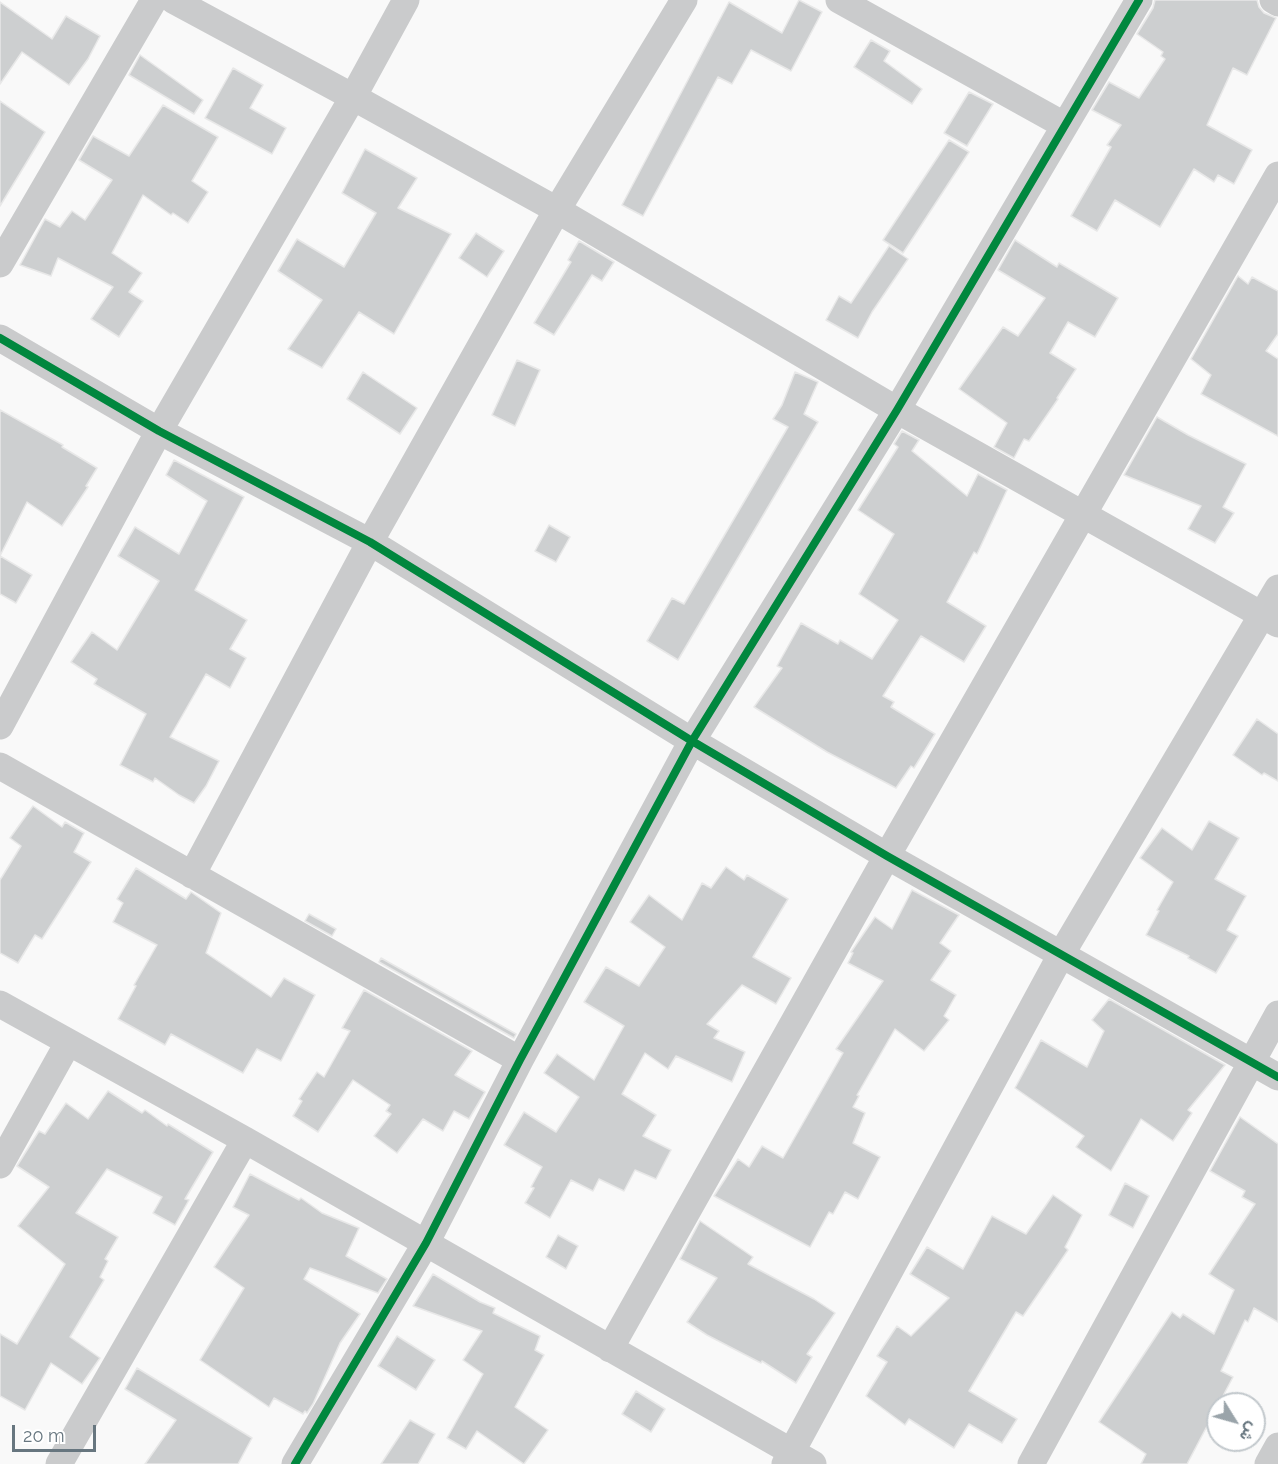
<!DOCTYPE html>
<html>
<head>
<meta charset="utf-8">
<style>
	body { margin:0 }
	#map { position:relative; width:1278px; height:1464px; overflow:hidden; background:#f9f9f9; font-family:Raleway,Vazirmatn,sans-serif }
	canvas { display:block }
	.north { position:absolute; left:1206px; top:1392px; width:60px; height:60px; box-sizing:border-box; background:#fff; border:2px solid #c2c8cc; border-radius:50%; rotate:127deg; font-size:16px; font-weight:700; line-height:24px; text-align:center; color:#67767f }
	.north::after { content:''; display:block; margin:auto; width:21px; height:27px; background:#9aa4aa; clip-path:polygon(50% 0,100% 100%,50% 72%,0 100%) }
	.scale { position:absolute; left:12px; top:1425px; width:84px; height:27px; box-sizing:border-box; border:3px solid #67767f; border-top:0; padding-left:8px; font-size:18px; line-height:21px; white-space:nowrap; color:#67767f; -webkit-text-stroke:4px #fff; paint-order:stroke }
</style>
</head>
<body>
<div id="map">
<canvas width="1278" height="1464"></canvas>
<div class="north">ش</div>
<div class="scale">20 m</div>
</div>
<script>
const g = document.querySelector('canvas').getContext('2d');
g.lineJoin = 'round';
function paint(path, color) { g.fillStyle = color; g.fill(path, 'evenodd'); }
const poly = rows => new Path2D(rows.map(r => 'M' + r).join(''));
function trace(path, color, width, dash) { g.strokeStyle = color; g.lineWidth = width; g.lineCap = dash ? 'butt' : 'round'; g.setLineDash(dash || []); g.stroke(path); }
const building = poly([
	[799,0,822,12,791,71,751,50,732,84,718,77,643,216,622,205,729,2,782,33,799,0],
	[1155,0,1257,0,1259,7,1264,13,1276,18,1247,75,1233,68,1207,125,1252,150,1234,184,1218,175,1214,182,1194,169,1160,227,1115,200,1097,231,1071,216,1111,147,1107,145,1121,125,1092,110,1109,82,1139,98,1165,59,1161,56,1163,52,1137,34,1153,8,1155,0],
	[0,2,52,39,66,16,100,36,88,59,69,85,22,52,0,84,0,2],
	[871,40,890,51,884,61,922,89,912,104,854,67,871,40],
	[140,55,203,100,194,114,129,75,140,55],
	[233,68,263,85,250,108,286,128,272,154,205,118,233,68],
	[969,92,993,104,967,146,944,133,969,92],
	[0,101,45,132,0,206,0,101],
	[163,105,218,137,192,181,208,192,188,223,173,213,171,215,143,195,112,253,142,273,129,292,143,301,119,337,91,319,113,287,58,258,51,276,20,265,45,219,60,227,72,211,85,220,112,180,79,160,93,136,129,156,163,105],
	[949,140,969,152,903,253,883,240,949,140],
	[365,149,417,178,398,208,451,234,394,334,359,312,322,368,288,349,322,300,278,271,297,239,344,267,376,213,342,193,365,149],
	[476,233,504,251,487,277,459,258,476,233],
	[1015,240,1057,267,1059,263,1118,298,1095,337,1068,322,1050,353,1076,369,1057,398,1058,399,1029,441,1024,439,1014,458,994,447,1007,423,959,389,1003,327,1018,336,1045,298,998,270,1015,240],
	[579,241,614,262,602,281,592,275,554,335,534,323,571,262,568,260,579,241],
	[889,246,908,259,872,312,858,338,826,320,839,296,851,303,889,246],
	[1238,276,1248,284,1252,277,1278,291,1278,334,1266,351,1278,359,1278,436,1201,394,1211,375,1191,359,1238,276],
	[517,360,540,370,515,426,492,415,517,360],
	[363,372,417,408,400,434,347,399,363,372],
	[795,372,818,382,804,414,818,422,678,660,647,641,672,598,684,604,788,427,773,419,782,405,795,372],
	[0,410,63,445,62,447,97,468,86,486,88,487,62,526,27,502,0,556,0,410],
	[1157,417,1188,435,1246,464,1223,507,1234,513,1215,543,1188,529,1201,506,1124,475,1157,417],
	[902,431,919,440,912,451,967,496,978,474,1007,490,977,554,974,552,947,602,986,626,964,662,921,636,883,696,894,702,891,707,935,734,914,768,911,766,896,788,827,752,754,707,782,668,777,666,801,623,838,644,840,640,872,659,898,620,859,594,894,534,858,510,898,447,894,444,902,431],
	[174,460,244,497,195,590,247,620,230,649,246,658,230,688,206,674,170,737,219,761,206,786,194,803,179,795,155,778,153,782,120,765,146,714,94,684,97,679,71,662,92,632,117,650,159,581,118,556,135,527,179,554,207,501,166,475,174,460],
	[549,525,570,537,556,562,535,551,549,525],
	[0,556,32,575,16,603,0,594,0,556],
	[1257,719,1278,734,1278,781,1264,773,1262,775,1233,755,1257,719],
	[33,806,62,827,65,822,84,833,74,852,91,862,42,939,35,935,18,963,0,953,0,880,21,846,10,838,33,806],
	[1209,821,1239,838,1215,879,1246,896,1227,930,1238,936,1216,973,1188,958,1189,956,1146,935,1159,911,1157,910,1173,882,1140,858,1162,828,1192,850,1209,821],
	[726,867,744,880,747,875,788,899,753,957,791,978,776,1004,742,985,707,1024,719,1031,714,1038,745,1052,732,1082,676,1056,668,1069,645,1053,622,1094,656,1115,643,1136,671,1150,656,1179,635,1170,624,1191,599,1179,593,1191,571,1180,550,1218,525,1203,534,1188,531,1187,542,1167,504,1145,524,1112,556,1132,579,1097,544,1073,557,1054,594,1080,624,1026,584,1002,606,967,639,986,665,947,630,922,649,895,682,920,702,883,711,888,726,867],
	[136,868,186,899,191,892,221,913,206,953,271,997,284,978,315,995,281,1061,257,1049,243,1073,171,1034,165,1045,118,1019,136,986,134,985,157,945,113,922,123,903,117,899,136,868],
	[912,890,959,915,940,943,951,951,931,980,956,995,944,1016,949,1020,924,1051,895,1029,857,1095,859,1096,853,1107,865,1113,853,1143,880,1157,858,1199,845,1192,833,1214,829,1212,810,1247,714,1196,738,1159,749,1167,762,1146,783,1158,843,1053,836,1049,883,981,848,963,853,953,851,952,875,917,892,929,912,890],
	[309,914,336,929,332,936,305,921,309,914],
	[381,958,516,1034,514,1038,379,962,381,958],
	[364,990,472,1051,455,1075,485,1092,469,1119,454,1111,443,1131,423,1119,397,1153,374,1136,391,1114,386,1111,390,1105,353,1080,318,1132,293,1116,302,1101,299,1099,317,1072,324,1077,350,1031,342,1028,364,990],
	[1109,999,1225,1065,1188,1110,1192,1113,1173,1141,1141,1119,1111,1171,1076,1147,1084,1136,1015,1088,1041,1040,1087,1067,1104,1031,1092,1020,1109,999],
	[108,1091,142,1113,145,1110,167,1126,168,1124,213,1152,185,1199,189,1200,175,1225,153,1213,162,1197,107,1169,76,1213,118,1237,105,1259,108,1261,100,1277,104,1280,70,1337,100,1358,82,1384,51,1363,25,1410,0,1396,0,1334,17,1344,65,1264,18,1226,49,1187,17,1166,39,1131,45,1134,66,1103,88,1119,108,1091],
	[1240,1117,1278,1144,1278,1322,1254,1308,1248,1322,1245,1320,1221,1371,1233,1377,1187,1464,1141,1464,1146,1454,1099,1422,1172,1312,1180,1318,1183,1314,1214,1334,1234,1290,1209,1274,1255,1204,1242,1197,1245,1191,1210,1171,1240,1117],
	[250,1174,299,1200,301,1198,322,1213,359,1228,346,1256,387,1279,378,1293,310,1268,304,1279,360,1314,340,1343,313,1404,307,1413,305,1411,303,1414,274,1398,269,1407,200,1360,244,1288,214,1267,249,1215,233,1207,250,1174],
	[1125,1183,1149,1196,1133,1228,1109,1215,1125,1183],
	[1053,1195,1082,1215,1065,1247,1068,1250,1023,1316,1016,1312,969,1391,1017,1419,1002,1443,969,1424,954,1448,909,1419,905,1425,866,1396,887,1362,877,1356,897,1326,911,1336,949,1298,910,1274,927,1247,963,1269,992,1216,1026,1234,1053,1195],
	[700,1221,753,1257,748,1264,814,1299,835,1313,807,1354,812,1357,796,1383,762,1361,761,1363,707,1335,687,1322,717,1278,680,1259,700,1221],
	[558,1235,578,1246,566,1269,546,1257,558,1235],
	[433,1274,480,1302,495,1308,493,1313,540,1336,535,1350,544,1355,515,1407,548,1430,524,1464,477,1431,466,1449,447,1438,483,1374,463,1360,482,1331,413,1306,433,1274],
	[397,1336,435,1360,416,1390,378,1366,397,1336],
	[137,1368,252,1438,238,1464,145,1464,176,1420,125,1389,137,1368],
	[636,1391,665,1409,651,1432,622,1414,636,1391],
	[410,1420,435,1434,418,1464,381,1464,410,1420]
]);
paint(building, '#cdcfd0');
trace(building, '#e8e8e8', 1.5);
trace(poly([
	[173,0,353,97,557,210,897,410,1278,624],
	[839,0,1064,125],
	[1273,0,1278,3],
	[0,264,154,0],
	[0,338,159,431,370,542,692,741,887,856,1278,1077],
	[0,726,159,431,353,97,406,0],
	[0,766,520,1060],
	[192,875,370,542,557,210,684,0],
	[0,1004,245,1140,813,1464],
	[0,1165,68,1043],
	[610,1349,887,856,1278,175],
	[59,1464,245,1140],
	[295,1464,426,1243,520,1060,692,741,897,410,1139,0],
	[785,1464,1062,953,1278,588],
	[1031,1464,1278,1014],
	[1268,1464,1278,1446]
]), '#cacbcc', 27);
trace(poly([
	[0,338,159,431,370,542,692,741,887,856,1278,1077],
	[295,1464,426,1243,520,1060,692,741,897,410,1139,0]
]), '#00873e', 8);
</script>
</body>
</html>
